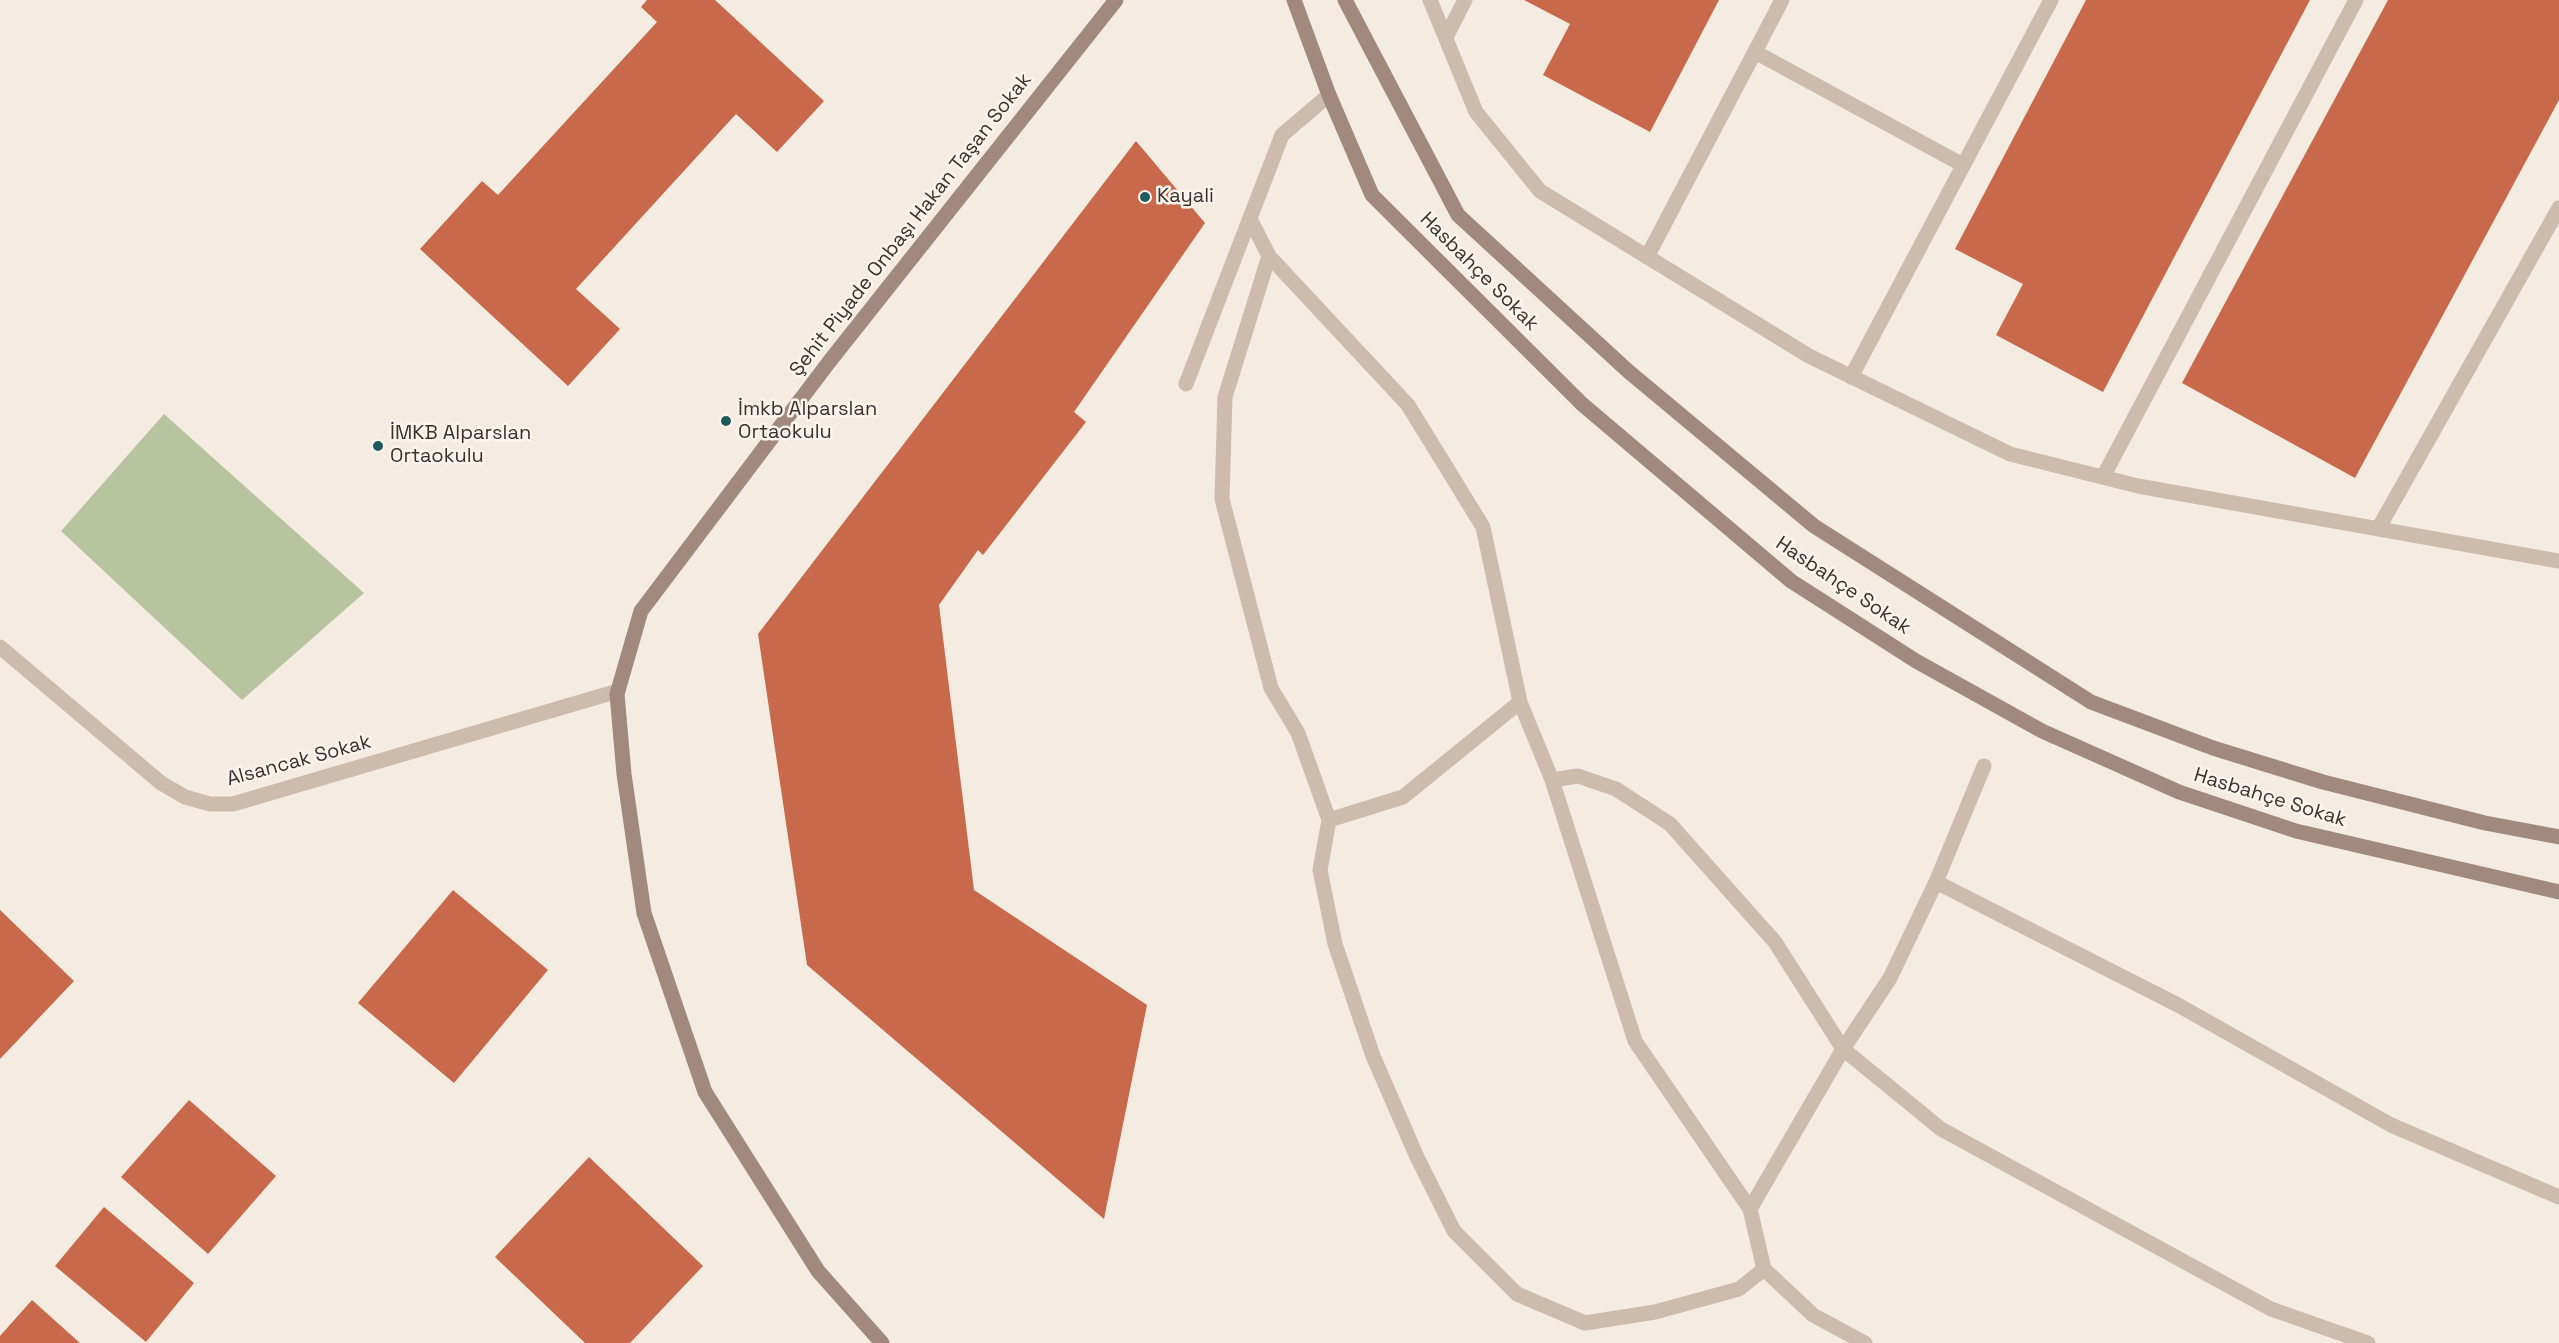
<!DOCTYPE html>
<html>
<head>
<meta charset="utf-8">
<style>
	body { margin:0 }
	canvas { display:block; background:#f4ebe1 }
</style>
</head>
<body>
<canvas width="2559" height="1343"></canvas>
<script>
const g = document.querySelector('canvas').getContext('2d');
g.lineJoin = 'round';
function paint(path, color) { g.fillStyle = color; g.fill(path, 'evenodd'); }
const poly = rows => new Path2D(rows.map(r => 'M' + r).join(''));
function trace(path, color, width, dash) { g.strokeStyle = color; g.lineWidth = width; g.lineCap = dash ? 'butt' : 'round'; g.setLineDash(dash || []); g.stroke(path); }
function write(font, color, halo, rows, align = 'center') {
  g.font = font + ' "Space Grotesk",sans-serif'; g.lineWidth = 5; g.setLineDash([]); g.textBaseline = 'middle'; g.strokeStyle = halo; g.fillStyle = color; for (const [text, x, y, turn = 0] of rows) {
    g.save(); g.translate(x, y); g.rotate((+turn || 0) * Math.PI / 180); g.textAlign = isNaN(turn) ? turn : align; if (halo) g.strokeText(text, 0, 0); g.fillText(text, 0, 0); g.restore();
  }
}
paint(poly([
	[164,414,364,593,242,700,61,531]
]), '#b8c4a0');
paint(poly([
	[647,0,715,0,824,101,777,152,736,114,576,289,620,329,568,386,420,249,482,181,498,195,657,22,641,7],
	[1524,0,1719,0,1650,132,1543,75,1570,24],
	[2086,0,2310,0,2103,392,1996,335,2023,284,1955,249],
	[2388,0,2559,0,2559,100,2355,478,2182,383],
	[1136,141,1205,223,1074,412,1086,422,983,555,978,550,939,605,974,890,1147,1005,1104,1219,807,965,758,634],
	[453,890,548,970,454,1083,358,1003],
	[0,910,74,981,0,1059],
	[189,1100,276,1176,208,1254,121,1177],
	[589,1157,703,1266,630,1343,585,1343,495,1257],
	[104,1207,194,1283,146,1342,55,1266],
	[32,1300,80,1343,0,1343,0,1336]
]), '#c8694b');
trace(poly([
	[1430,0,1476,112,1540,191,1809,356,2010,454,2138,486,2559,561],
	[1446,37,1465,0],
	[1755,52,1963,165],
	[1250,219,1269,256,1408,405,1483,527,1520,702,1552,780,1635,1041,1750,1209,1764,1269,1813,1315,1865,1343],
	[1269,256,1225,397,1222,499,1271,688,1298,733,1329,820,1320,870,1335,944,1373,1056,1417,1157,1454,1231,1517,1294,1585,1323,1655,1312,1739,1289,1764,1269],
	[1647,257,1782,0],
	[1851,377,2051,0],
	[1186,384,1282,135,1329,95],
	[2103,477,2356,0],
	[2378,529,2559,208],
	[1552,780,1578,776,1616,789,1670,824,1775,942,1843,1049,1941,1129,2271,1309,2368,1343],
	[1329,820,1403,797,1520,702],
	[1936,882,2178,1005,2391,1125,2559,1197],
	[1750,1209,1843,1049,1890,978,1936,882,1984,766]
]), '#cdbbac', 15);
trace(poly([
	[0,647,161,783,185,797,210,804,233,804,618,691]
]), '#cdbbac', 15);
trace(poly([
	[1294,0,1329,95,1372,195,1582,404,1791,581,1916,661,2042,731,2179,792,2296,831,2559,892],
	[1345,0,1458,215,1628,371,1814,526,2091,702,2213,748,2323,782,2485,823,2559,837],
	[882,1343,818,1271,705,1092,644,913,624,774,617,694,641,611,829,362,1116,0]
]), '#a18a7d', 15);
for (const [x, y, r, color] of [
	[1145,197,6,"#1f5a5e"],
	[726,421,6,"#1f5a5e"],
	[378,446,6,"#1f5a5e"]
]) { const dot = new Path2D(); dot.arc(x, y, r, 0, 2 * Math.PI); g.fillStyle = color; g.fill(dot); trace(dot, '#fbf5ee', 2); }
write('20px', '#3b302b', '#fbf5ee', [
	["Kayali",1157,197],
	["İmkb Alparslan",738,410],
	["Ortaokulu",738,433],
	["İMKB Alparslan",390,434],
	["Ortaokulu",390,457]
], 'left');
write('20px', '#3b302b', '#fbf5ee', [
	["Şehit Piyade Onbaşı Hakan Taşan Sokak",911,225,-52],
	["Hasbahçe Sokak",1479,272,45],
	["Hasbahçe Sokak",1843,586,34],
	["Alsancak Sokak",299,761,-15],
	["Hasbahçe Sokak",2270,798,17]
]);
</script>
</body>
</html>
